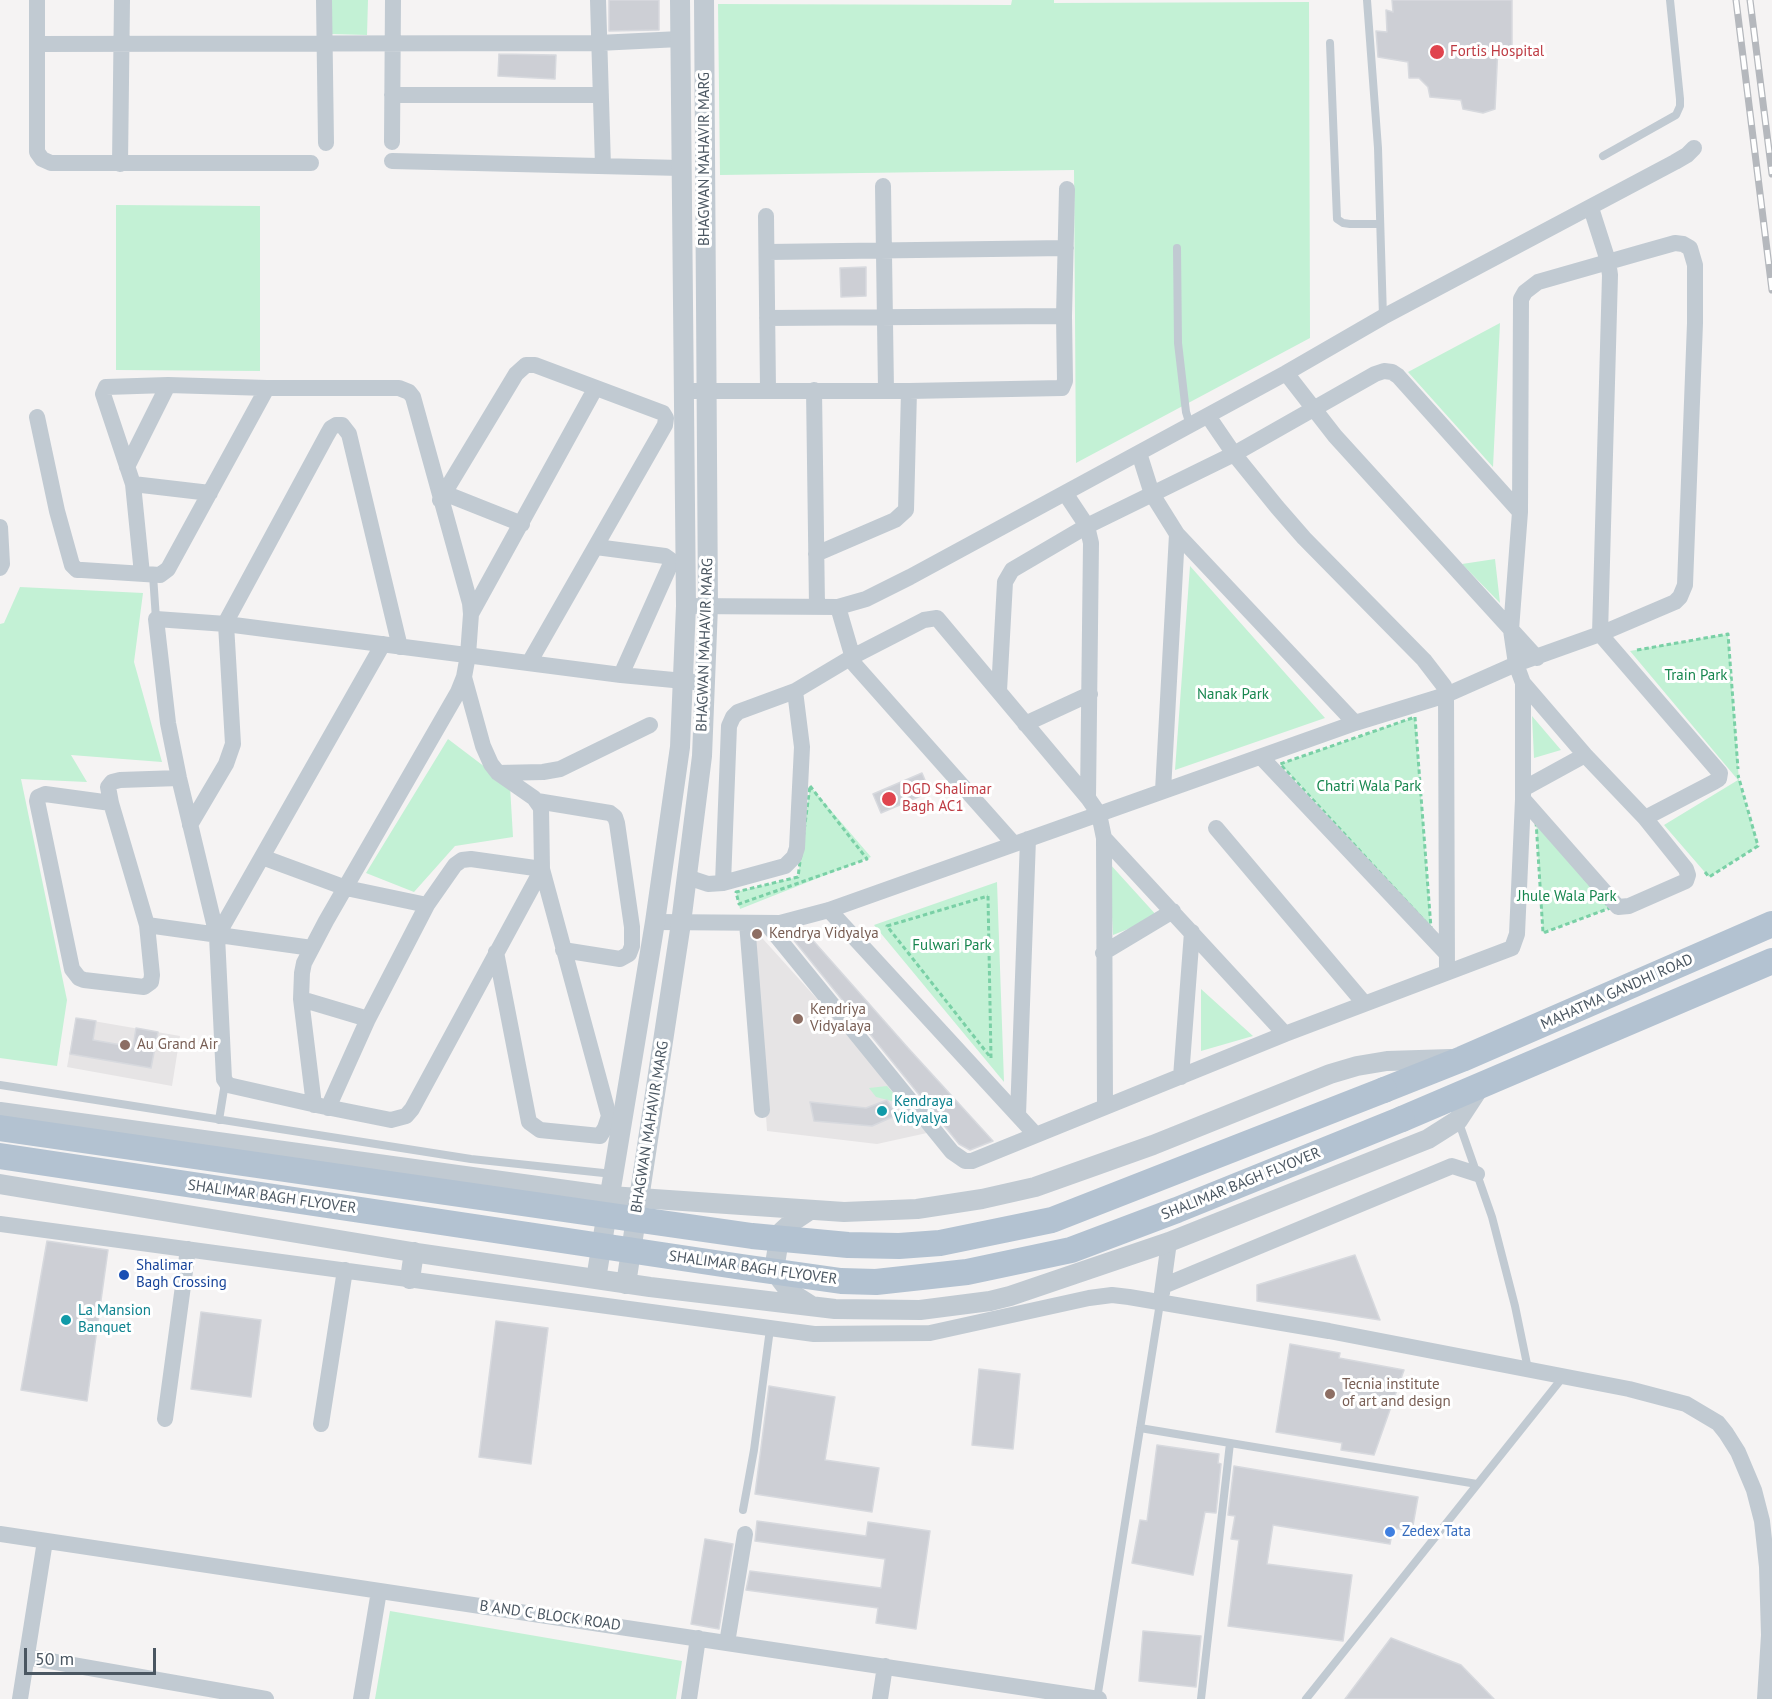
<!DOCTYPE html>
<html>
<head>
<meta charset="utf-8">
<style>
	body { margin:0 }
	#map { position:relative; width:1772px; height:1699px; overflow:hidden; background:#f5f3f3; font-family:"PT Sans",sans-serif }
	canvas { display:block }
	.scale { position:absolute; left:24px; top:1648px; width:132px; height:27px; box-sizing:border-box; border:3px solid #4a5661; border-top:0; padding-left:8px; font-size:18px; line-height:21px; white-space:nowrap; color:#4a5661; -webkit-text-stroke:4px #fff; paint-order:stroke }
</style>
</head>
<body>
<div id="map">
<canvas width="1772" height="1699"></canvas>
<div class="scale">50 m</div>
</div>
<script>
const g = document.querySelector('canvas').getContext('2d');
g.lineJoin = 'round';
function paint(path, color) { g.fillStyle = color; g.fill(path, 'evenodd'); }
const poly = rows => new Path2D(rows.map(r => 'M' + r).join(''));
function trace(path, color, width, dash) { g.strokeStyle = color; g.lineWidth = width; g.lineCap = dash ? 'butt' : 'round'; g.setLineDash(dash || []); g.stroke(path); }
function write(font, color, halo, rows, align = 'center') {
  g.font = font + ' "PT Sans",sans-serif'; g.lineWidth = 6; g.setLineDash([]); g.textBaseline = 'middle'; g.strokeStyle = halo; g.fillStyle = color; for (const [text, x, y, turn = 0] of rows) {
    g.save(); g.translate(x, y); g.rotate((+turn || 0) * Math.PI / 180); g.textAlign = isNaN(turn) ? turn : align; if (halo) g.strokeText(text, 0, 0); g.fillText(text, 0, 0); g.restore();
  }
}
paint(poly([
	[754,929,936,1131,877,1144,767,1131],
	[76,1018,180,1036,172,1086,67,1067]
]), '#e6e4e5');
paint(poly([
	[331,0,368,0,367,35,331,34],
	[1012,0,1054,0,1054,3,1309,2,1310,338,1076,463,1074,170,720,175,718,4,1011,5],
	[116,205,260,206,260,371,116,370],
	[1500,323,1493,467,1408,372],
	[1495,559,1500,603,1462,564],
	[1190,566,1325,718,1175,770],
	[20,587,143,593,134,662,162,762,71,755,87,782,21,779,67,1000,57,1066,0,1058,0,624,4,623],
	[1728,634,1739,781,1758,846,1709,877,1664,825,1738,780,1630,651],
	[1532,716,1561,750,1534,758],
	[1415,717,1431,928,1280,764],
	[448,739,510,786,513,837,455,846,414,892,366,873],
	[810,786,871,857,740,909,736,892,798,877],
	[1536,821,1610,908,1543,933],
	[1109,863,1158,917,1113,935],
	[997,882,1004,1082,874,925],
	[1201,989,1253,1036,1201,1051],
	[887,1086,903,1104,876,1097,869,1088],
	[390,1611,682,1661,676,1699,375,1699]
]), '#c3f1d5');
const building = poly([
	[609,0,659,0,659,30,609,31,609,0],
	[1392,0,1512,0,1512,46,1498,46,1495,109,1483,113,1463,109,1461,100,1430,97,1428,87,1419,78,1409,78,1408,62,1378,57,1376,31,1387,32,1386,10,1393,12,1392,0],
	[499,54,556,55,555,79,498,76,499,54],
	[866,267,866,296,841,297,840,268,866,267],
	[922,773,930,792,881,813,873,794,922,773],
	[802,928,909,1049,993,1141,970,1150,959,1144,788,933,802,928],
	[76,1018,96,1021,93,1040,133,1047,136,1028,158,1032,151,1068,70,1054,76,1018],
	[887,1100,897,1115,872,1126,814,1121,810,1102,866,1108,887,1100],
	[47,1241,108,1250,87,1401,21,1390,47,1241],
	[1355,1255,1380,1320,1257,1301,1257,1285,1355,1255],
	[201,1312,261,1320,251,1397,191,1389,201,1312],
	[496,1321,548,1328,531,1464,479,1457,496,1321],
	[1290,1344,1340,1353,1339,1358,1404,1370,1374,1455,1341,1450,1342,1443,1276,1432,1290,1344],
	[979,1369,1020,1374,1013,1449,972,1445,979,1369],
	[769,1386,835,1397,825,1460,879,1468,872,1512,755,1494,769,1386],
	[1157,1445,1219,1454,1218,1463,1221,1464,1216,1513,1205,1512,1193,1575,1132,1563,1140,1520,1147,1521,1157,1445],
	[1234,1466,1418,1497,1412,1531,1393,1528,1390,1544,1273,1525,1267,1564,1352,1575,1343,1641,1228,1626,1239,1540,1231,1539,1235,1516,1228,1515,1234,1466],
	[757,1521,866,1536,868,1522,930,1531,916,1629,876,1623,878,1608,746,1590,750,1571,881,1588,885,1559,755,1541,757,1521],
	[705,1539,733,1544,719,1629,691,1624,705,1539],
	[1143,1631,1201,1636,1196,1687,1139,1681,1143,1631],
	[1391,1638,1461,1665,1494,1699,1345,1699,1391,1638]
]);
paint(building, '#cdcfd5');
trace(building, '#d7d9de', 1.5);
trace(poly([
	[1637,650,1728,634,1738,769],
	[1415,717,1431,928,1280,764,1415,717],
	[810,786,867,859,739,904,736,892,798,877,810,786],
	[1536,821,1610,908,1543,933,1536,821],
	[1705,872,1709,877,1758,846,1738,775],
	[988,896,991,1058,887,926,988,896]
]), '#7ad0a6', 3, [4.5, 3]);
trace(poly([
	[1367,0,1378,148,1383,317],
	[1330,43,1337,219,1343,223,1350,224,1380,224],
	[1603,156,1676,115,1680,106,1680,99,1670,0],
	[1177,248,1178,343,1186,412,1190,425],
	[153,575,156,619],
	[0,1085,471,1159,613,1174],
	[219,1120,225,1083],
	[1458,1120,1492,1217,1515,1306,1528,1369],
	[1140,1428,1477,1484],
	[743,1510,754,1450,770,1329],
	[1097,1699,1160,1303],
	[1201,1699,1230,1443],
	[1306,1699,1563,1377]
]), '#c1cad2', 8);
trace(poly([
	[37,0,37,152,42,159,51,163,311,163],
	[324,0,326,143],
	[598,0,603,166],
	[37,44,598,43,680,39],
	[392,95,600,95],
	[392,142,393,0],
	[392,161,681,168],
	[120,164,122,0],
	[883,186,886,390],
	[1591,208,1608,261,1610,275,1600,634,1720,773,1719,779,1714,782,1645,818],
	[766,216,768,390],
	[768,252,1066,248],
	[767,318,1064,316],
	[1286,373,1335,436,1537,658],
	[814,390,817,606],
	[684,391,909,391,1062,388,1065,381,1064,316,1067,189],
	[1208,416,1234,454,1277,507,1304,538,1424,660,1444,686,1446,695,1447,972],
	[37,417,57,511,72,565,77,570,82,570,160,575,168,569,267,388],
	[1139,453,1152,494,1177,534,1355,723],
	[127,467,168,385],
	[133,484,210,493],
	[444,493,522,524],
	[1065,493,1087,526,1091,543,1088,798],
	[440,500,516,374,526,365,535,365,663,413,666,418,665,425,529,663],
	[0,527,2,564,0,568],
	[596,547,665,556,672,561,621,675],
	[816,554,895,520,906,510,909,391],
	[142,574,133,484,103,394,106,387,168,385,267,388,399,388,409,392,413,397,470,603,471,614,468,655,464,677,458,692,326,921,304,963,302,973,301,999,314,1105],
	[686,606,838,607,866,599,910,577,1286,373,1383,317,1675,162,1687,155,1694,148],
	[838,607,855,665,1014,844],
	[471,614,595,389],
	[464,677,483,746,491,764,498,773,534,798,541,808,542,869,609,1116,605,1128,600,1136,540,1130,529,1122,496,952],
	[999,691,1005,582,1012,570,1087,526,1234,454,1375,374,1384,371,1392,372,1398,376,1520,512],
	[1025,724,1090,694],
	[1261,757,1446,953],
	[498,773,543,772,560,769,650,725],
	[1523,789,1585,755],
	[1163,791,1177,534],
	[537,801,610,813,615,817,617,823,632,927,632,946,629,954,620,959,563,950],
	[111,803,45,794,38,797,37,801,72,969,79,978,84,980,144,987,151,982,152,975,147,925,111,803,108,787,112,782,120,780,179,778],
	[190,825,226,764,233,744,226,624,228,618,327,435,331,428,336,425,342,425,349,434,400,647],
	[1216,828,1364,1003],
	[1104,838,1285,1034],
	[262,857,346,888,427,905],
	[687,877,708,884,723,883,785,866,794,857,797,848,802,747,795,691],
	[723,883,729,726,733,717,738,712,795,691,852,657,924,620,937,618,1088,798,1099,814,1104,838,1105,1107],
	[829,910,1035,1134],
	[655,922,780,923,829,910,1355,723,1446,695,1516,664,1600,634,1675,602,1680,597,1685,585,1695,323,1695,265,1690,248,1683,244,1675,243,1643,252,1538,282,1525,292,1521,299,1520,512,1511,630,1516,664,1523,683,1585,755,1645,818,1686,869,1688,875,1686,881,1629,906,1618,907,1523,799],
	[747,923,762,1110],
	[766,923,952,1152,965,1161,972,1161,1285,1034,1512,948,1517,934,1523,799,1523,683],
	[147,925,312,948],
	[217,936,383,644],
	[1103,953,1173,911],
	[301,999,368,1019],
	[1181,1077,1192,932],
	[328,1108,368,1019,427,905,455,865,462,860,471,859,542,869,412,1109,406,1116,391,1120,321,1106,228,1085,224,1079,217,936,179,778,168,723,156,619,226,624,621,675,705,683],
	[1018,1115,1028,839],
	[0,1224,814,1334,930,1333,1089,1298,1112,1295,1129,1297,1329,1331,1629,1389,1686,1404,1718,1423,1726,1433,1738,1452,1754,1490,1762,1521,1767,1567,1769,1635,1765,1699],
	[1163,1286,1452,1166,1477,1174],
	[1162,1293,1169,1242],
	[165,1419,188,1249],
	[321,1424,345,1270],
	[0,1534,1099,1699],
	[727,1643,745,1534],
	[27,1657,266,1699],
	[20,1699,45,1541],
	[361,1699,379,1591],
	[689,1699,698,1638],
	[880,1699,885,1666]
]), '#c1cad2', 16);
trace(poly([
	[0,1112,610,1196,844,1212,917,1209,982,1199,1035,1187,1153,1145,1330,1074,1357,1066,1387,1061,1451,1059],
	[0,1184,418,1253,650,1287,835,1309,920,1310,990,1301,1010,1296,1169,1242,1428,1139,1458,1120,1479,1088],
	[810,1210,792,1222,780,1233,775,1264,781,1280,791,1293,810,1305],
	[410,1279,414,1252],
	[596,1279,655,922,680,747,686,606,680,0],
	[626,1284,681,923,702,756,708,606,704,0]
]), '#c1cad2', 20);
trace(poly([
	[1384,1090,1462,1059,1772,924],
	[1402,1119,1772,961]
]), '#b3c2d1', 26);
const rail = poly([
	[1736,0,1772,290],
	[1750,0,1772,174]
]);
trace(rail, '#b5b8bd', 7);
trace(rail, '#fff', 4.5, [14]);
trace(poly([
	[0,1128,752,1236,848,1245,899,1246,940,1243,1052,1220,1384,1090],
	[0,1156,742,1267,841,1281,876,1282,967,1272,1071,1250,1177,1210,1402,1119]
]), '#b3c2d1', 26);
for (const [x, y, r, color] of [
	[1437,52,8,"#e0444e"],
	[889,799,8,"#e0444e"],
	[757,934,6,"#8d6e63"],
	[798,1019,6,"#8d6e63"],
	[125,1045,6,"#8d6e63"],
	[882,1111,6,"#0f9aa8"],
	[124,1275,6,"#1a4fb4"],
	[66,1320,6,"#0f9aa8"],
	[1330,1394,6,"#8d6e63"],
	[1390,1532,6,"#3f7fe0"]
]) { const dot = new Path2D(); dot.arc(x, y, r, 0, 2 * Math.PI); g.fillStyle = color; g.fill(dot); trace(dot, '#fff', 2); }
write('15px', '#be3a42', '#fff', [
	["Fortis Hospital",1450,52],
	["DGD Shalimar",902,790],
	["Bagh AC1",902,807]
], 'left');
write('15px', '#4a5661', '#fff', [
	["BHAGWAN MAHAVIR MARG",705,159,-90],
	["BHAGWAN MAHAVIR MARG",705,645,-88],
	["MAHATMA GANDHI ROAD",1617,992,-24],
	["BHAGWAN MAHAVIR MARG",650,1127,-81],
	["SHALIMAR BAGH FLYOVER",1241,1184,-22],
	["SHALIMAR BAGH FLYOVER",272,1197,8],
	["SHALIMAR BAGH FLYOVER",753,1268,8],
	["B AND C BLOCK ROAD",550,1616,8]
]);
write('15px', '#17864f', '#fff', [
	["Train Park",1696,676],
	["Nanak Park",1233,695],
	["Chatri Wala Park",1369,787],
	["Jhule Wala Park",1567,897],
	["Fulwari Park",952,946]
]);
write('15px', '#785e54', '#fff', [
	["Kendrya Vidyalya",769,934],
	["Kendriya",810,1010],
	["Vidyalaya",810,1027],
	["Au Grand Air",137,1045],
	["Tecnia institute",1342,1385],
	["of art and design",1342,1402]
], 'left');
write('15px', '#0d838f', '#fff', [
	["Kendraya",894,1102],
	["Vidyalya",894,1119],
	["La Mansion",78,1311],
	["Banquet",78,1328]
], 'left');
write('15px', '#164399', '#fff', [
	["Shalimar",136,1266],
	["Bagh Crossing",136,1283]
], 'left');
write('15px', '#366cbe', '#fff', [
	["Zedex Tata",1402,1532]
], 'left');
</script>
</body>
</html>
